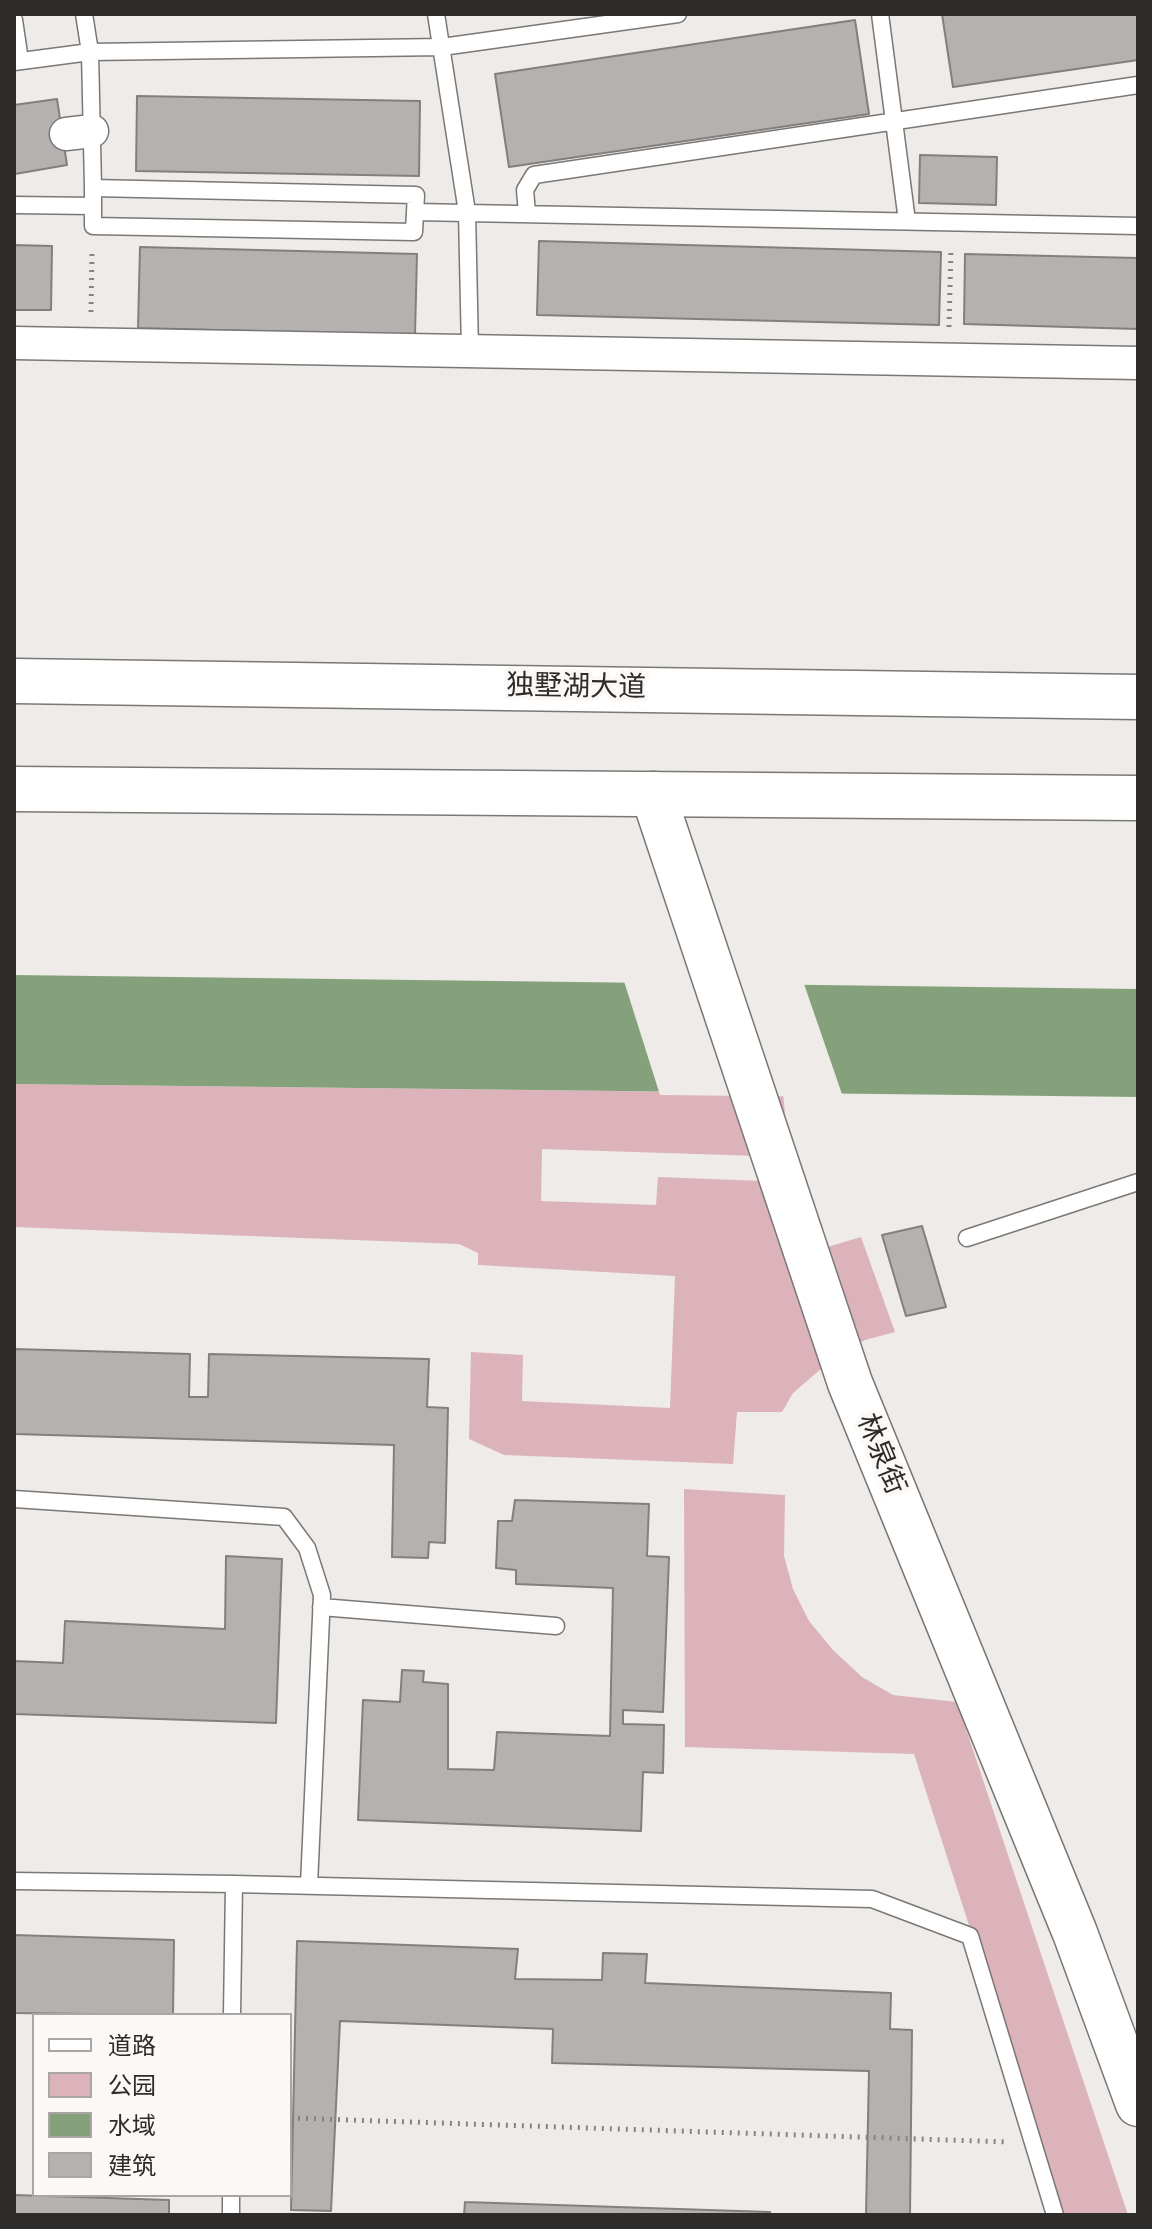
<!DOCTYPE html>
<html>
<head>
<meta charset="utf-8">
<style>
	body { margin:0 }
	#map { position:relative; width:1152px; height:2229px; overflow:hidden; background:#eeebe8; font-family:"Source Sans 3","Noto Sans SC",sans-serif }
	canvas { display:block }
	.frame { position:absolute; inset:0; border:16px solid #2d2c2b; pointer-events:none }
	.legend { position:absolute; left:32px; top:2013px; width:260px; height:184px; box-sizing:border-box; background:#fbf8f5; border:2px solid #a9a6a4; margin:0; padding:10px 14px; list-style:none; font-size:24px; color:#2d2c2b }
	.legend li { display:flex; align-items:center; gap:16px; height:40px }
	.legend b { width:40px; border:2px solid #a9a6a4 }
</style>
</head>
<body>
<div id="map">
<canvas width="1152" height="2229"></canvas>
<div class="frame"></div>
<ul class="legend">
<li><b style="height:10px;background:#fff"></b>道路</li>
<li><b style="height:22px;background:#dcb3bb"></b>公园</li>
<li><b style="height:22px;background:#84a17b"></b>水域</li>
<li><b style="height:22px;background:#b5b1b0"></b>建筑</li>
</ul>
</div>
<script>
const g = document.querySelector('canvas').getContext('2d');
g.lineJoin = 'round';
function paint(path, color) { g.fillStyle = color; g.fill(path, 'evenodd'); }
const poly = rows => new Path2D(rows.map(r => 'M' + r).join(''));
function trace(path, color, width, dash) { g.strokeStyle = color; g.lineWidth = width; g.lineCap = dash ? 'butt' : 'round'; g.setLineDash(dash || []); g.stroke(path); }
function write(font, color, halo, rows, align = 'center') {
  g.font = font + ' "Source Sans 3","Noto Sans SC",sans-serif'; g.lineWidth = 8; g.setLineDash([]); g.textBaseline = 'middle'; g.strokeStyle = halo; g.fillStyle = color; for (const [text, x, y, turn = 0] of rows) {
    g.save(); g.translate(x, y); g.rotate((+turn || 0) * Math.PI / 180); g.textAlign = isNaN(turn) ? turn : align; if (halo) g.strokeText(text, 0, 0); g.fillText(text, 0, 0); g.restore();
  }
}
paint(poly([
	[14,1084,783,1093,789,1157,542,1149,541,1201,656,1205,658,1177,763,1181,814,1251,861,1237,895,1332,865,1340,829,1362,793,1393,782,1412,737,1412,733,1464,504,1455,469,1439,471,1352,523,1355,522,1401,670,1408,675,1276,478,1265,478,1253,459,1244,14,1227],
	[684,1489,785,1495,784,1556,793,1589,809,1621,833,1650,862,1677,893,1695,957,1702,1128,2215,1062,2215,914,1754,685,1747]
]), '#dcb3bb');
paint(poly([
	[14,975,1138,989,1138,1097,14,1084]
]), '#84a17b');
paint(poly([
	[623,978,803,981,843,1097,660,1095]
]), '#eeebe8');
const building = poly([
	[942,14,1138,14,1138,60,953,87,942,14],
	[855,20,869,114,509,167,495,74,855,20],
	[137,96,420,101,419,176,136,171,137,96],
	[57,99,67,165,15,174,14,105,57,99],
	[920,155,997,157,996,205,919,203,920,155],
	[539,241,941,252,939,325,537,315,539,241],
	[14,245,52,246,51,310,14,310,14,245],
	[140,247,417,254,415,335,138,328,140,247],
	[965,254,1138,258,1138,329,964,324,965,254],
	[922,1226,946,1307,906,1316,882,1235,922,1226],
	[14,1349,190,1354,189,1397,208,1397,209,1354,429,1359,427,1407,448,1408,445,1543,429,1542,428,1558,392,1557,394,1445,14,1434,14,1349],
	[515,1500,649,1504,647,1556,669,1557,663,1712,623,1710,623,1724,664,1725,663,1773,643,1772,641,1831,358,1820,363,1700,400,1702,402,1670,424,1671,423,1682,448,1684,448,1769,494,1770,497,1732,610,1736,613,1588,516,1584,516,1570,496,1568,498,1521,512,1521,515,1500],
	[226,1556,282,1559,276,1723,14,1714,14,1661,63,1663,65,1621,225,1629,226,1556],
	[14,1935,174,1940,173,2015,14,2013,14,1935],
	[297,1941,518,1949,515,1979,602,1980,603,1953,647,1954,645,1983,891,1993,890,2029,912,2030,910,2215,866,2215,869,2071,552,2063,553,2029,340,2021,331,2211,291,2210,297,1941],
	[14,2195,169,2200,169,2215,14,2215,14,2195],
	[465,2202,770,2212,770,2215,464,2215,465,2202]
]);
paint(building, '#b5b1b0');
trace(building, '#837f7e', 2);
const lane = poly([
	[84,14,90,52,93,188],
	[436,14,467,212,470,351],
	[880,14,907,221],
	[14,20,20,61],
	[14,62,90,52,442,47,678,14],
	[14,205,93,206,93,226,414,232,415,212,1138,226],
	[93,206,93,188,416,195,415,212],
	[527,213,525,190,534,175,1138,85],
	[967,1238,1138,1182],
	[14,1499,284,1517,307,1548,322,1595,309,1885],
	[321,1607,556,1626],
	[14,1881,234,1884],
	[232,2015,234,1884,872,1899,970,1936,1055,2215],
	[231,2195,231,2215]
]);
const street = poly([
	[66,134,92,131],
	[14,343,1138,363]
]);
const secondary = poly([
	[653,794,850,1383,1075,1933,1138,2104]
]);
const primary = poly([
	[14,681,1138,697],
	[14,789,1138,798]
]);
trace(lane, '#7a7875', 19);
trace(street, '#7a7875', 35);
trace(secondary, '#7a7875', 47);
trace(primary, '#7a7875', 47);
trace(poly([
	[91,312,92,251],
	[949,327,951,249],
	[290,2118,1008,2142]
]), '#868482', 5, [2, 6]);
trace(lane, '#fff', 16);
trace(street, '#fff', 32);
trace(secondary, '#fff', 44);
trace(primary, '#fff', 44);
write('28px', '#2d2c2b', '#fbf8f5', [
	["独墅湖大道",576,689,1],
	["林泉街",879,1455,68]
]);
</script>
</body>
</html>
